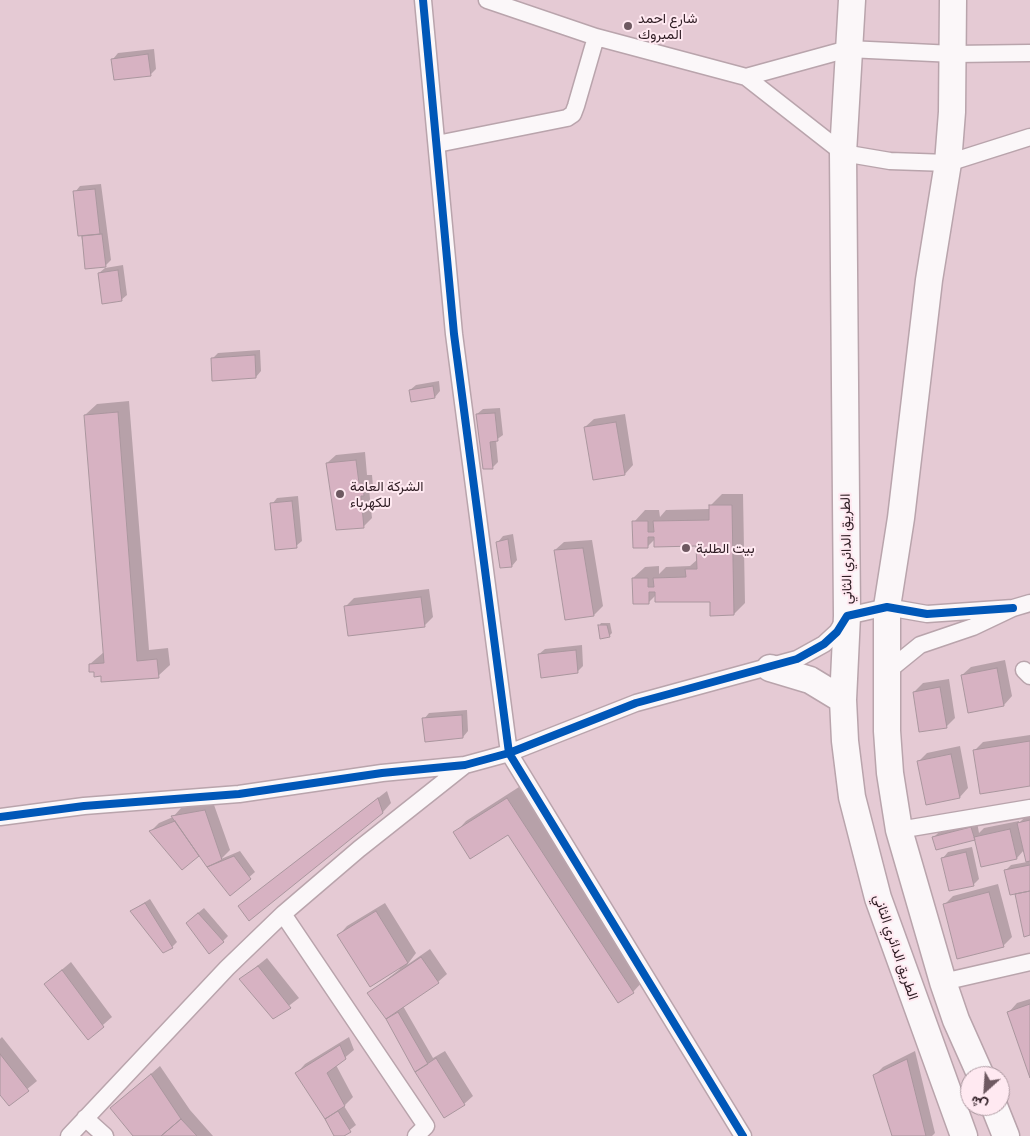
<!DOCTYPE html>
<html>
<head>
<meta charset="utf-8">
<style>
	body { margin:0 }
	#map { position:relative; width:1030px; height:1136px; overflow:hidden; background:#e5cad4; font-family:Ubuntu,Vazirmatn,sans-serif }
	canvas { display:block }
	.north { position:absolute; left:960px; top:1066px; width:50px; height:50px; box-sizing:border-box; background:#ffe9f1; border:1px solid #ab979f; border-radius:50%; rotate:206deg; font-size:14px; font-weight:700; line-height:20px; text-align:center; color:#2e1c23 }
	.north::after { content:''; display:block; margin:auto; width:18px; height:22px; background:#6e5961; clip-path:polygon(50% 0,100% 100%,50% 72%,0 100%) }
</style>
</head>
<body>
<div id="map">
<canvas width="1030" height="1136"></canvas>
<div class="north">ش</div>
</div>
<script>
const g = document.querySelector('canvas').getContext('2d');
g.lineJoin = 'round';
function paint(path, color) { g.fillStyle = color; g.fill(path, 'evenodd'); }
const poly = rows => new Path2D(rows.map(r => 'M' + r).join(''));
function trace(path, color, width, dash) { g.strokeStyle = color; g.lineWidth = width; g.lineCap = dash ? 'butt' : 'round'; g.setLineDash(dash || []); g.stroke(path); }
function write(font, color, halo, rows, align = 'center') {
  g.font = font + ' Ubuntu,Vazirmatn,sans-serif'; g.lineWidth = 4; g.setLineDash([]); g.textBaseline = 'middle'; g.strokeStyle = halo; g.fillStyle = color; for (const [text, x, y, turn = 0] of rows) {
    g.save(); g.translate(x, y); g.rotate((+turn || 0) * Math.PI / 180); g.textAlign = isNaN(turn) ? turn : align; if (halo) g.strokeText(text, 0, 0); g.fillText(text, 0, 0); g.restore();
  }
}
paint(poly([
	[154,49,156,69,150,75,113,59,118,53],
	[101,184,111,260,105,266,86,268,75,192,80,186],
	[123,265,127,295,121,300,99,273,105,268],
	[260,350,261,371,256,377,212,359,218,353],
	[439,381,440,391,435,397,412,400,410,390,416,385],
	[129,401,149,650,168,648,170,665,158,676,102,675,90,664,104,652,85,415,97,404],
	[500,408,503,435,496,440,498,462,493,467,484,468,477,414,483,409],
	[625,414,633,465,625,474,585,427,594,419],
	[365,452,367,475,372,475,373,486,369,489,372,518,363,527,327,463,336,455],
	[722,494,743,494,745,603,734,614,711,600,656,595,648,603,633,578,645,567,659,566,659,574,666,567,690,566,698,559,697,545,655,539,648,546,634,522,645,510,659,510,660,517,666,510,710,509,710,506],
	[298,496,302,541,296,546,272,504,277,498],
	[513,534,517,560,512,566,501,567,498,542,503,536],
	[592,540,603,606,594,615,566,619,555,550,564,542],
	[429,589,433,617,424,626,345,607,354,598],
	[601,623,610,623,612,633,609,636,599,626],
	[582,645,583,666,577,672,539,654,545,649],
	[1005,660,1012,696,1004,705,962,675,971,667],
	[949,679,955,718,947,726,914,692,923,683],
	[467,710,468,731,463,737,424,719,429,713],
	[1030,735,1030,784,974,751,983,742],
	[960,746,968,788,960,797,918,762,927,753],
	[519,787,644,980,633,992,508,833,455,833,466,821],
	[387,791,391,803,383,812,239,906],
	[213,802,230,850,221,859,240,851,255,872,230,894,199,854,182,868,151,831,159,823,173,817,181,808],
	[1030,817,1030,934,1025,935,1016,892,1006,870,1011,865,1027,862,1024,850,1017,858,975,838,934,837,939,832,977,822,979,833,984,828,1019,821,1019,823,1024,818],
	[972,847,979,879,973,885,943,858,948,852],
	[998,884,1012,937,1003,946,944,905,953,896],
	[150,899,177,942,172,947,131,911],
	[385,903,416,953,407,965,430,949,447,974,438,982,403,1006,433,1058,445,1051,473,1096,464,1104,387,1019,369,993,400,969,399,967,339,935,347,926],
	[204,908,228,936,223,941,193,917],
	[267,958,299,998,273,1018,241,979],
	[71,962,112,1017,88,1038,45,984],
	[1030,999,1030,1075,1009,1012,1017,1003],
	[2,1037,37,1081,9,1104,0,1094,0,1039],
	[349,1037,354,1050,336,1065,353,1097,344,1106,356,1125,342,1136,335,1136,297,1073,305,1064],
	[915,1051,935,1133,932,1136,893,1136,874,1076,883,1067],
	[160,1066,190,1110,213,1136,134,1136,112,1108]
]), '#0003');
const building = poly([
	[148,54,151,76,114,80,111,59,148,54],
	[95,189,100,234,78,236,73,191,95,189],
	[102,234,106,267,85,269,82,236,102,234],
	[118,270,122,301,102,304,98,273,118,270],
	[255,355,256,378,212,381,211,358,255,355],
	[433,386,435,398,411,402,409,390,433,386],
	[118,412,137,661,157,659,159,678,101,682,101,676,94,677,94,672,89,672,89,664,104,663,84,415,118,412],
	[495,413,498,441,490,442,493,469,483,469,476,414,495,413],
	[616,422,625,475,593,480,584,427,616,422],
	[356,460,359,483,363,483,364,496,361,496,364,528,336,530,326,463,356,460],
	[292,501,297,548,275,550,270,503,292,501],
	[709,505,732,505,734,615,710,616,710,602,655,602,655,592,649,592,649,604,633,604,632,578,648,578,648,587,654,587,653,578,686,577,685,569,697,569,696,546,654,547,654,537,648,537,648,548,633,548,632,521,648,521,648,532,654,532,653,521,709,520,709,505],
	[508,539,512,567,500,568,496,542,508,539],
	[583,548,594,616,565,620,554,550,583,548],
	[421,597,425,627,348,636,344,606,421,597],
	[598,625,607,625,610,637,600,639,598,625],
	[576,650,578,673,541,678,538,654,576,650],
	[997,668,1004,706,968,713,961,675,997,668],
	[940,687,947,728,919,732,913,692,940,687],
	[462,715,463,738,425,742,422,718,462,715],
	[1030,741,1030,786,980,794,973,750,1030,741],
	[951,754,960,798,926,805,917,761,951,754],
	[378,798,383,813,249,921,238,906,378,798],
	[507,798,634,993,618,1003,508,835,470,859,453,832,507,798],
	[205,810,222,860,207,867,171,816,205,810],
	[1030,820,1030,861,1026,862,1017,823,1030,820],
	[175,821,199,856,182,870,149,831,175,821],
	[971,827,975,840,936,850,932,837,971,827],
	[1010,829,1017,859,981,867,974,837,1010,829],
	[966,852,974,886,949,891,941,858,966,852],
	[234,856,251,879,230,896,207,867,234,856],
	[1030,865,1030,891,1010,895,1004,870,1030,865],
	[1030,891,1030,935,1024,937,1015,894,1030,891],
	[989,892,1004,947,957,959,943,904,989,892],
	[145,903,173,948,163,953,130,911,145,903],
	[376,911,408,963,370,987,337,935,376,911],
	[198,913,224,942,209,954,186,923,198,913],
	[421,957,439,983,386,1019,367,993,421,957],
	[258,966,291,1008,273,1019,239,979,258,966],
	[62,970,104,1027,88,1040,44,984,62,970],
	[1030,1004,1030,1078,1007,1012,1030,1004],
	[398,1012,428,1064,415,1072,386,1019,398,1012],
	[340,1045,346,1059,327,1073,345,1106,325,1119,295,1073,340,1045],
	[0,1054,29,1091,9,1106,0,1095,0,1054],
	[436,1058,465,1105,444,1118,415,1072,436,1058],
	[907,1059,926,1136,892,1136,873,1075,907,1059],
	[151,1074,181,1119,161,1136,133,1136,110,1108,151,1074],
	[338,1111,351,1132,344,1136,334,1136,325,1119,338,1111],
	[181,1119,197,1136,161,1136,181,1119]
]);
paint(building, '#d7b2c2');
trace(building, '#aa969e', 1);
const street = poly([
	[423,0,454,334,509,753,743,1136],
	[487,0,596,37,746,77,843,153,890,161,948,163,1030,137],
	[746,77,848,49,954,54,1030,53],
	[437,144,567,118,573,114,576,106,596,37],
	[1024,670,1030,676],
	[888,671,920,645,973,627,1013,608,1030,603],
	[0,817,84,806,239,794,382,773,465,765,509,753,636,703,797,659,824,644,837,632,847,616,887,607,927,614,1013,608],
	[899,830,1030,808],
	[283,914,426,1126,416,1136],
	[943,982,1030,962],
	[85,1118,105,1136],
	[69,1136,227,968,283,914,359,849,465,765]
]);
const primary = poly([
	[852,0,843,153,847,616,843,700,845,741,852,797,878,898,964,1136],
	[953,0,952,112,948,163,929,280,901,518,887,607,887,731,890,773,899,830,943,982,956,1020,981,1076],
	[770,668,810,680,843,700],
	[994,1106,1006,1136]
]);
trace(street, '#b9a4ac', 19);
trace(primary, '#b9a4ac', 29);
trace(street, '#fbf7f9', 16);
trace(primary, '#fbf7f9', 26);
trace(poly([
	[423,0,454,334,509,753,743,1136],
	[0,817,84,806,239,794,382,773,465,765,509,753,636,703,797,659,824,644,837,632,847,616,887,607,927,614,1013,608]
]), '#0057b8', 8);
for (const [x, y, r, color] of [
	[628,26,5,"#6e5961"],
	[340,494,5,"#6e5961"],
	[686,548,5,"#6e5961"]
]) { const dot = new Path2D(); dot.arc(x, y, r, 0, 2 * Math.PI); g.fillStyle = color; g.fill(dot); trace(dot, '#ffe9f1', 2); }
write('14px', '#2e1c23', '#ffe9f1', [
	["شارع احمد",638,18],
	["المبروك",638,34],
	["الشركة العامة",350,486],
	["للكهرباء",350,502],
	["بيت الطلبة",696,548]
], 'left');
write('14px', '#2e1c23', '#ffe9f1', [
	["الطريق الدائري الثاني",846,549,-91],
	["الطريق الدائري الثاني",896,947,71]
]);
</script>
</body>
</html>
